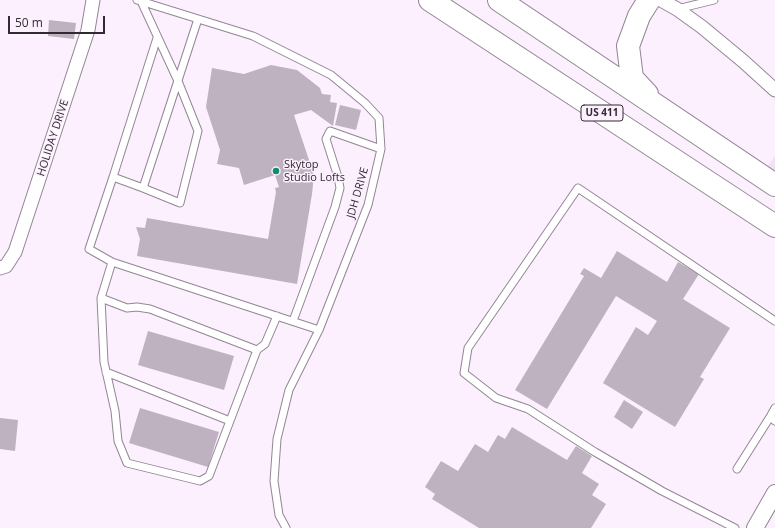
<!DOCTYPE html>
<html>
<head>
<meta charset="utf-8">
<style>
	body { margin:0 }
	#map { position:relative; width:775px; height:528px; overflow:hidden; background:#fceffe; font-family:"Open Sans",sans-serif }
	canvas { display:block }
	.scale { position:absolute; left:8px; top:16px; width:97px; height:18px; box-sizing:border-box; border:2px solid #302b30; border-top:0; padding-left:5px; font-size:12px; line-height:14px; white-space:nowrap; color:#302b30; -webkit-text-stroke:3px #fceffe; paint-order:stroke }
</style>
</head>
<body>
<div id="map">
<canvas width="775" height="528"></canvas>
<div class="scale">50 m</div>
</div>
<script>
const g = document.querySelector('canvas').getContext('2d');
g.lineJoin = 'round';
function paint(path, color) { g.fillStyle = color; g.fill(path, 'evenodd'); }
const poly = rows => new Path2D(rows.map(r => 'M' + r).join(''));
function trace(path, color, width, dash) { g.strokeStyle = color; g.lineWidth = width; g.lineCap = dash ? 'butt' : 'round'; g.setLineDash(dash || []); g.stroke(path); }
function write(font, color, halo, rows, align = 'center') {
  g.font = font + ' "Open Sans",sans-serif'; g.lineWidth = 3; g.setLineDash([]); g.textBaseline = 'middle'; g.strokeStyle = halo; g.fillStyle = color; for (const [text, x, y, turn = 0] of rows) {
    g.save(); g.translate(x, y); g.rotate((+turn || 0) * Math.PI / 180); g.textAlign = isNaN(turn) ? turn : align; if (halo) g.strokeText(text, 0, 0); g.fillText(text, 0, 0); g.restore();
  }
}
paint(poly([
	[775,156,775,186,761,176]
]), '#f4e1f6');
paint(poly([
	[49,20,76,23,74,39,48,36],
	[271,65,297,70,320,88,322,94,331,95,330,102,337,103,333,126,311,110,294,115,314,175,312,194,297,284,137,256,140,239,136,227,145,228,147,218,268,239,276,192,275,188,279,187,275,175,244,185,239,168,217,164,220,150,206,107,212,68,244,74],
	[340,105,361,110,356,130,335,125],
	[617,251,667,282,678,262,699,274,683,299,730,328,700,377,704,379,675,427,603,383,636,327,648,335,657,321,616,296,547,409,515,390,584,276,580,274,584,268,601,278],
	[148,331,234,356,224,390,138,365],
	[624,400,643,412,632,429,614,417],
	[140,408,219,432,208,467,129,443],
	[0,418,18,420,15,451,0,449],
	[512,427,567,460,576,446,592,456,582,473,599,484,592,495,606,504,591,528,479,528,432,499,435,494,425,487,441,461,458,471,475,444,488,452,498,435,505,439]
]), '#beb1c0');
const service = poly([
	[137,0,253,36,331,75,365,103,379,118,381,149,368,205,319,330,289,390,277,439,274,481,279,515,286,528],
	[141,1,178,81,198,131,180,203,143,188],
	[677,9,714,0],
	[198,19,143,188,113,177,89,249,112,262,319,330],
	[113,177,157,38],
	[112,262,101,298,127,308,137,307,150,309,257,350,265,344,277,316],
	[101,298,104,362,115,411,118,441,127,463,200,481,209,476,257,350],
	[293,321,335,207,340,188,338,177,326,139,330,131,381,149],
	[106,372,230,421],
	[775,408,770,417,775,421],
	[737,469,770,417],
	[735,528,662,491,595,452,528,409,496,398,464,373,468,348,578,188,775,321]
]);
const minor = poly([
	[661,0,677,9,702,27,743,61,775,90],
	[0,268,6,266,15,252,88,30,93,0]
]);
const tertiary = poly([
	[755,528,775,493]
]);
const trunk = poly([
	[430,0,775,226],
	[499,0,775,185],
	[647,94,632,78,628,46,639,16,649,0]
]);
trace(service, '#928694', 9);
trace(minor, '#928694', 15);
trace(tertiary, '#928694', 18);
trace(trunk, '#928694', 24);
trace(service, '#fff', 7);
trace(minor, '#fff', 13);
trace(tertiary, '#fff', 16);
trace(trunk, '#fff', 22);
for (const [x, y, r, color] of [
	[276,171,4,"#0e8c71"]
]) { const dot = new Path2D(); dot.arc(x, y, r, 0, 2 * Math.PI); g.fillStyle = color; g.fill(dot); trace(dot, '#fceffe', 1.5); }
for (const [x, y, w] of [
	[602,113,42]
]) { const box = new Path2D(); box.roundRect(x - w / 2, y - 8, w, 16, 3); g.fillStyle = '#fceffe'; g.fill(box); trace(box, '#302b30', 1); }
write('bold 10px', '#302b30', null, [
	["US 411",602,113]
]);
write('11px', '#302b30', '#fceffe', [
	["HOLIDAY DRIVE",53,138,-72],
	["JDH DRIVE",358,193,-74]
]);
write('11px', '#302b30', '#fceffe', [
	["Skytop",284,165],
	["Studio Lofts",284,178]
], 'left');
</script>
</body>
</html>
